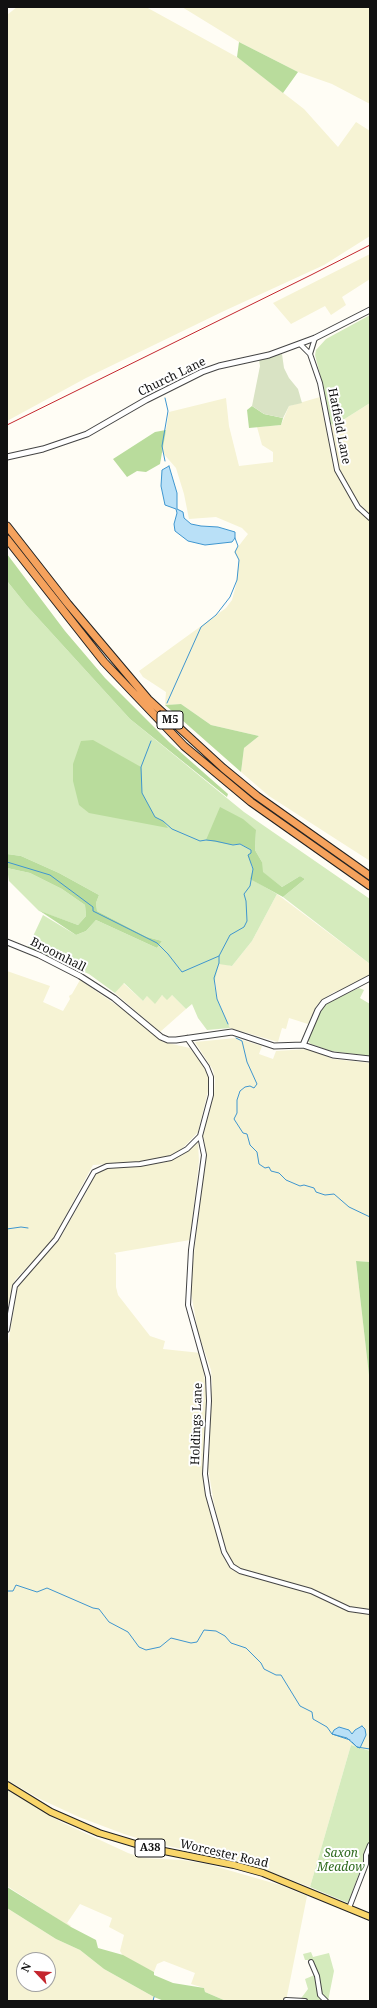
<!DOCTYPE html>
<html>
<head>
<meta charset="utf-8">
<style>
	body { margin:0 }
	#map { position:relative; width:377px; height:2008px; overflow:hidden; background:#fffdf5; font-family:"Noto Serif",serif }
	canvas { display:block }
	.frame { position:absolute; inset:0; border:8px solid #111; pointer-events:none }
	.north { position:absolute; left:16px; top:1952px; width:40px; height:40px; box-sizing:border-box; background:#fff; border:1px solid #a0a0a0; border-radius:50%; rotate:295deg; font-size:11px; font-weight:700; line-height:16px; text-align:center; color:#111 }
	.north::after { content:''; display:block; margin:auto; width:14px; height:18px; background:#c4262e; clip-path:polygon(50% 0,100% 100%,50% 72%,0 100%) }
</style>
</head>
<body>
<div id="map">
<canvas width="377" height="2008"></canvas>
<div class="frame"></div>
<div class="north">N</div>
</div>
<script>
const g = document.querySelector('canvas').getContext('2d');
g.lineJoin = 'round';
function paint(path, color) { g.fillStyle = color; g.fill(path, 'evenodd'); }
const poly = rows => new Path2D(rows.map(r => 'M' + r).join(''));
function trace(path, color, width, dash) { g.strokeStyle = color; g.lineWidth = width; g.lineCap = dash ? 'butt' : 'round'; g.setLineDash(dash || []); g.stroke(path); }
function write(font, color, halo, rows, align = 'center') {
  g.font = font + ' "Noto Serif",serif'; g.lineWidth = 4; g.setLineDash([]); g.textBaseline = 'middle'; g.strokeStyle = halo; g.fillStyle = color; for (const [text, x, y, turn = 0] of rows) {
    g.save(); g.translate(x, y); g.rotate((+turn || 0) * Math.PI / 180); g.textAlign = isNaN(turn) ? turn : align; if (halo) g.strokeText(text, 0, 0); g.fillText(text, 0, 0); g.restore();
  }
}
paint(poly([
	[17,7,146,7,237,57,304,109,338,147,356,122,370,131,370,171,369,173,370,174,370,236,324,265,224,311,86,378,7,421,7,15],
	[182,7,370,7,370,104,332,84,298,72,239,42],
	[370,254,370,279,342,297,346,305,331,315,325,306,291,324,273,303],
	[320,397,335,471,356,507,370,521,370,861,269,796,241,772,244,748,259,736,211,725,181,704,165,705,166,692,143,677,139,671,226,608,232,600,236,585,239,560,234,552,248,534,242,528,216,517,189,519,184,494,176,468,162,452,169,412,226,398,229,426,239,466,273,462,273,452,262,445,257,427,281,425,289,406],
	[370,403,370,515,356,500,339,468,330,424,335,425],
	[277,894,370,964,370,975,348,988,334,992,323,999,317,1005,308,1024,289,1018,286,1029,282,1028,278,1042,230,1028,217,999,214,984,219,963,232,966,252,941],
	[7,971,50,986,43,1002,63,1011,70,999,69,996,72,994,80,980,125,1011,163,1042,190,1048,204,1066,209,1078,209,1087,198,1132,179,1152,171,1156,141,1162,93,1165,52,1241,15,1280,7,1309],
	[123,983,143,1001,147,996,172,995,186,1009,160,1032,115,993],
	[236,1038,262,1046,259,1054,273,1059,276,1051,308,1049,333,1059,370,1063,370,1262,356,1261,370,1384,370,1610,351,1608,322,1593,298,1585,260,1577,236,1567,227,1555,214,1504,207,1461,212,1383,211,1370,198,1332,190,1287,206,1152,203,1136,214,1094,215,1080,213,1070,195,1042],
	[198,1142,199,1161,190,1240,114,1253,116,1255,116,1287,118,1295,150,1336,165,1341,163,1349,201,1353,207,1396,203,1462,204,1481,222,1555,230,1568,240,1574,311,1593,347,1610,370,1613,370,1751,351,1745,310,1887,262,1869,232,1860,150,1842,124,1834,79,1817,40,1799,7,1780,7,1350,17,1290,20,1282,59,1240,87,1191,93,1177,98,1172,106,1169,167,1162,184,1154],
	[7,1790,61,1822,128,1853,143,1858,182,1860,207,1864,280,1885,307,1896,286,2001,226,2001,205,1992,204,1988,191,1984,195,1973,164,1961,157,1964,154,1972,123,1956,120,1951,124,1935,109,1927,112,1918,80,1904,67,1923,71,1926,70,1927,7,1886],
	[7,1908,56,1939,80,1950,104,1969,154,1997,153,2001,7,2001],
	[24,1960,48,1960,48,1984,24,1984]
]), '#f6f3d4');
paint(poly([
	[370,315,370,403,335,425,330,424,323,386,315,355,316,350,326,339],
	[7,581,27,606,130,719,244,812,370,899,370,964,283,897,305,879,300,876,282,887,262,872,262,862,255,850,256,830,215,841,233,845,240,844,251,850,251,865,253,869,251,879,277,894,252,941,232,966,219,964,214,984,217,999,230,1028,207,1030,198,1018,192,1004,186,1009,172,995,167,1000,162,995,155,1004,147,996,143,1001,124,983,115,993,89,974,28,947,43,915,76,935,86,931,96,920,157,948,162,941,147,937,97,911,96,903,99,895,59,873,21,856,7,854],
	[7,868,30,873,62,889,85,905,86,916,78,925,39,911,9,881],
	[359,988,364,990,360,998,370,1004,370,1056,331,1051,311,1044,308,1041,309,1036,323,1007,330,1001],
	[351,1745,370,1751,370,1841,364,1854,363,1863,348,1903,310,1887],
	[311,1952,313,1957,329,1953,334,1971,328,2001,299,2001,308,1989,305,1979,317,1974,313,1960,305,1960,303,1954]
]), '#d5ebbd');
paint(poly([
	[239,42,298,72,283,93,237,57],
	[252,406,264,414,283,418,281,425,249,428,247,410],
	[166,430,160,464,146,472,137,471,127,477,113,459,155,432],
	[7,554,65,631,105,678,169,742,228,794,227,797,130,719,27,606,7,581],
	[181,704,211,725,259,736,244,748,241,772,165,705],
	[93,740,141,767,142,793,155,817,163,821,168,828,89,813,79,805,73,781,73,764,81,741],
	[220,807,243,819,256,830,255,850,262,862,263,872,282,887,300,876,305,879,283,897,250,879,253,869,248,855,251,853,251,850,240,844,233,845,206,840],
	[7,854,21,856,59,873,99,895,96,903,97,911,147,937,162,941,157,948,96,920,86,931,76,935,40,911,78,925,86,916,85,905,62,889,30,873,7,868],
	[356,1261,370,1262,370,1384],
	[7,1887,71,1927,96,1940,98,1948,123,1955,154,1972,154,1975,173,1983,204,1988,205,1992,226,2001,164,2001,154,1997,104,1969,80,1950,56,1939,7,1908]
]), '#b9dc9c');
paint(poly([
	[282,354,284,368,289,378,298,389,302,403,289,406,283,418,264,414,252,406,260,366,259,360]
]), '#d9e3c4');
const water = poly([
	[169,466,177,493,177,509,183,512,184,518,191,524,201,526,218,527,235,532,235,538,232,542,205,545,188,541,175,531,174,524,177,513,176,509,165,505,161,486,162,470,169,466],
	[362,1726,365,1729,366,1735,360,1748,357,1747,347,1738,332,1734,334,1730,339,1727,349,1730,352,1734,355,1730,362,1726]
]);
paint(water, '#b9e0f7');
trace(water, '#3f96cf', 1);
trace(poly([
	[165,398,168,411,162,446,165,461],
	[167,703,201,627,216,615,230,597,237,580,239,560,235,552,238,546,235,538],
	[151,741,141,767,142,793,155,817,163,821,172,829,200,841,206,840,215,841,233,845,240,844,251,850,251,853,248,855,253,869,250,886,244,894,246,901,247,921,244,927,230,935,219,956,219,963,214,978,217,999,228,1024],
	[7,862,50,875,93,907,93,911,157,943,168,954,182,972,219,956],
	[236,1038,242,1041,247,1062,257,1084,254,1088,250,1086,245,1087,240,1091,237,1100,237,1113,234,1119,243,1133,247,1134,250,1145,257,1152,259,1164,265,1168,269,1167,271,1171,279,1173,286,1180,300,1186,304,1185,314,1188,316,1192,325,1195,334,1194,349,1207,370,1217],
	[7,1229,21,1227,28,1228],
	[7,1591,13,1591,16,1585,37,1592,47,1588,93,1608,99,1609,109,1622,128,1632,139,1647,146,1650,160,1647,171,1638,191,1643,197,1642,204,1630,216,1631,225,1636,231,1643,246,1648,261,1663,264,1669,276,1675,281,1675,300,1706,312,1712,313,1719,327,1727,332,1734,350,1740],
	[352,1742,357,1747,370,1749],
	[153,2001,154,1997]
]), '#3f96cf', 1);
const minor = poly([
	[300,344,310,354,320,383,337,470,358,507,370,518],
	[310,354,315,338],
	[200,1136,204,1155,191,1250,188,1305,208,1377,209,1401,205,1474,208,1495,224,1552,232,1566,240,1571,311,1591,349,1609,370,1612],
	[7,1330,15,1286,56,1239,94,1172,107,1166,140,1164,171,1158,187,1149,200,1136,211,1095,211,1077,207,1067,187,1038],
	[349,1908,366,1864,366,1855,370,1845],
	[311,1962,317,1976,320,1995,326,2001],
	[286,2000,305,2001]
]);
const tertiary = poly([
	[7,457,43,449,87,434,146,400,202,372,219,366,269,355,315,338,370,310],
	[7,942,39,955,80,976,114,998,161,1037,168,1040,176,1040,232,1032,274,1046,303,1045,333,1055,370,1059],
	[303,1045,318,1010,324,1002,370,978]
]);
const primary = poly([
	[7,1785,51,1812,99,1833,149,1848,234,1865,263,1873,370,1917]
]);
const motorway = poly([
	[7,526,68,604,148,699,223,768,257,796,370,876],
	[7,539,104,662,184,746,251,802,370,886]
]);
trace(minor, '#444', 6);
trace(tertiary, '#444', 7);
trace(primary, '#222', 8);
trace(motorway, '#222', 9);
trace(minor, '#fff', 4);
trace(tertiary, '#fff', 5);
trace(primary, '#f9d66b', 6);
trace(motorway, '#f5a25d', 7);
trace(poly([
	[7,425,311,275,370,245]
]), '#c4262e', 1);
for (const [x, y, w] of [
	[170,720,26],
	[150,1848,30]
]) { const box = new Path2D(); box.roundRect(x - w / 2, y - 9, w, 18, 3); g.fillStyle = '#fff'; g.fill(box); trace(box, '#111', 1); }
write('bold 11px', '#111', null, [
	["M5",170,720],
	["A38",150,1848]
]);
write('12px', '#111', '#fff', [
	["Church Lane",172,377,-26],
	["Hatfield Lane",339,426,79],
	["Broomhall",58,955,27],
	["Holdings Lane",197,1424,-88],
	["Worcester Road",224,1854,13]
]);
write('italic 12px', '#2f6b1f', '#fff', [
	["Saxon",341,1854],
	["Meadow",341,1868]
]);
</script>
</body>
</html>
